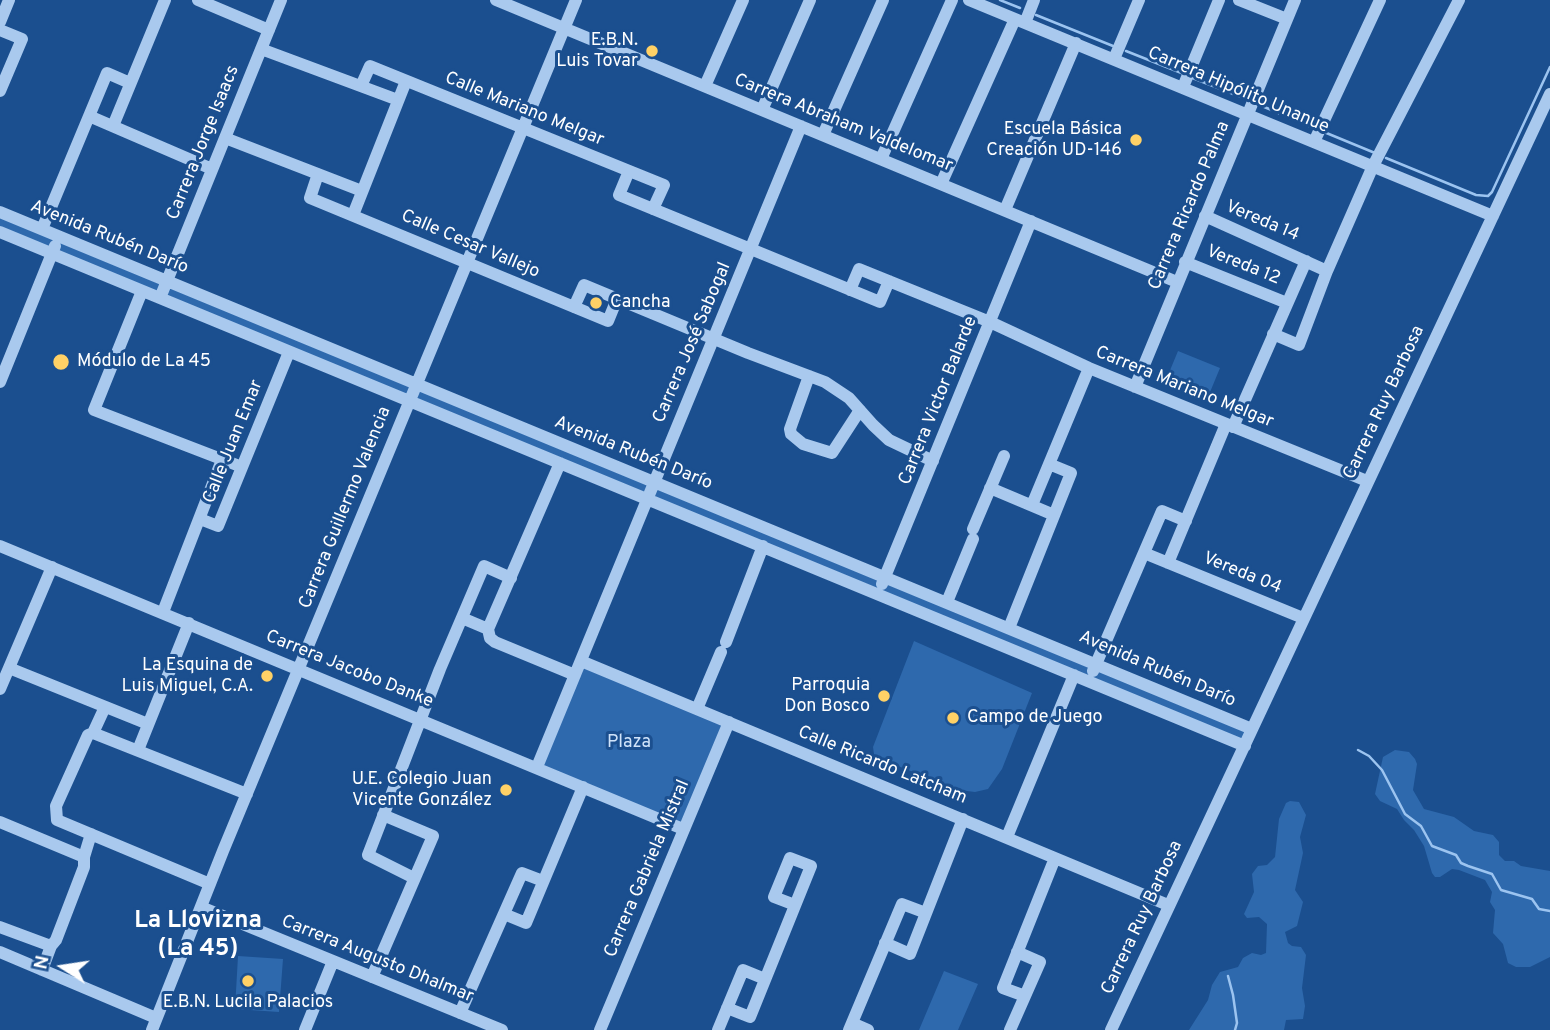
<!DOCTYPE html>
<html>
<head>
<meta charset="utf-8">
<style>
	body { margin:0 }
	#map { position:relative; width:1550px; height:1030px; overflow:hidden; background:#1b4f8f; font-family:Overpass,sans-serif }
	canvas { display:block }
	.north { position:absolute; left:28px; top:932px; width:70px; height:70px; -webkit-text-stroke:5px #1b4f8f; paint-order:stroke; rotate:282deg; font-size:19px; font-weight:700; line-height:28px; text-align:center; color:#fff }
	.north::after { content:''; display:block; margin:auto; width:24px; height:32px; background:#fff; clip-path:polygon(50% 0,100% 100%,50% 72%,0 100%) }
</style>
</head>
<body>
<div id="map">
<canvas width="1550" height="1030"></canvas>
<div class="north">N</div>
</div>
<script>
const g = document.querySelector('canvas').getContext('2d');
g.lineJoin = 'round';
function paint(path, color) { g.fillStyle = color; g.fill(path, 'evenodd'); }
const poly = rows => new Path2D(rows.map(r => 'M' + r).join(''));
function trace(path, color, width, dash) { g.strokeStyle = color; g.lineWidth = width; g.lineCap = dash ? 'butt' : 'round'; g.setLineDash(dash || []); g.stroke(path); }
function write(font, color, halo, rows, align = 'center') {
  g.font = font + ' Overpass,sans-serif'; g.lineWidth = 6; g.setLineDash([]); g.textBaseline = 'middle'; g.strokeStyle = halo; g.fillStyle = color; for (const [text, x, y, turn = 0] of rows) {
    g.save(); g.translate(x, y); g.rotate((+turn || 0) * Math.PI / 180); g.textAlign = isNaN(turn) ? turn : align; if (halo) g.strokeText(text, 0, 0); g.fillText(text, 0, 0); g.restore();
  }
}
paint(poly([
	[0,212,1252,729,1245,746,0,232],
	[1178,351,1220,368,1208,397,1166,380],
	[914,641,1032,693,1002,769,988,789,975,792,959,790,880,759,874,754,873,747],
	[581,661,729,722,683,829,537,767],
	[1395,750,1409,752,1415,759,1417,764,1413,790,1424,809,1454,817,1474,831,1493,835,1499,842,1499,855,1505,861,1514,861,1521,866,1550,871,1550,957,1530,967,1516,967,1508,963,1503,944,1493,933,1495,910,1490,902,1492,892,1485,880,1459,870,1452,869,1440,877,1435,877,1432,873,1424,846,1414,830,1404,820,1397,809,1380,801,1375,794,1383,757],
	[1290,801,1299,802,1306,815,1300,837,1303,853,1295,890,1303,902,1297,926,1285,932,1288,943,1292,946,1301,947,1306,955,1302,988,1305,1006,1303,1019,1286,1020,1284,1030,1189,1030,1208,1000,1212,985,1220,972,1238,967,1243,958,1252,953,1261,955,1266,953,1267,924,1259,917,1247,918,1244,914,1254,892,1252,874,1258,866,1267,865,1275,857,1279,819,1286,803],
	[238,956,283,959,279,1012,235,1009],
	[944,971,978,984,958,1030,919,1030]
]), '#2e69ad');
trace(poly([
	[1000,0,1020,8],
	[1036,15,1113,46],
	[1126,51,1184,74],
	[1190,77,1241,97],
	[1262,106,1314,128],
	[1324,132,1375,153],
	[1386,158,1476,195,1488,196,1492,192,1550,67],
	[1358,750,1369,756,1382,770,1405,814,1421,826,1432,846,1456,855,1461,863,1468,866,1492,874,1501,890,1532,899,1539,909,1550,911],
	[1228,976,1233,995,1237,1023,1235,1030]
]), '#9cc4f0', 2.5);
trace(poly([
	[198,0,269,30],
	[496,0,1177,282],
	[969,0,1493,216],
	[1239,0,1287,19],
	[0,22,9,0],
	[1025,23,1034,0],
	[0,30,22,39,0,91],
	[261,49,398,100],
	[1114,59,1139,0],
	[361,86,370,66,664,185,653,209],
	[705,86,743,0],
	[1183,87,1219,0],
	[762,110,810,0],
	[89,116,212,169],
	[113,126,165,0],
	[823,135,883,0],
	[225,138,362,191],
	[1314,142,1380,0],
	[881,159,952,0],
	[629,171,619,195,880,302,889,281],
	[318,174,310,198,608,321,617,299],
	[941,184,1015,19],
	[1005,210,1076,43],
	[0,212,1252,729],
	[353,215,406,81],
	[1205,216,1327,271],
	[42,229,107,73,130,83],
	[0,232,1245,746],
	[1185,262,1287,303],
	[850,290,859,269,990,322,1089,368,1367,481],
	[142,291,94,410,242,467],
	[160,298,281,0],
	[574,307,584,285,748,353,825,382,849,398,873,425,889,440,933,461],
	[1273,334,1299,345,1327,271,1373,166,1459,0],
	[809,376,790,429,791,434,803,444,832,453,860,410],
	[0,382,55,246],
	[1135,387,1295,0],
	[1233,427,1306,261],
	[990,488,1054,515],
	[1032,505,1089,368],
	[200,519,218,526,289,352],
	[973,529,1004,456],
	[0,546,683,829],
	[1144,553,1303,618],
	[1168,563,1226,424],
	[882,584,1031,221],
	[947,602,973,539],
	[163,612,222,460],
	[462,618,488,629],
	[1009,628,1071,473,1049,464],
	[488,629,560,463],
	[488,629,490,638,495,642,575,675],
	[726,642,763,546],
	[581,661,1168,905],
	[9,668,148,724],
	[1093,671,1162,511,1186,521],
	[0,689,52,567],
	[697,709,721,652],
	[93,733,247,794],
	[138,750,189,623],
	[537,767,801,126],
	[57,820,210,884],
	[57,820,56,806,88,735,93,733,105,707],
	[0,822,84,857],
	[1007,837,1074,675],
	[414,878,368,855,440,669,484,566,511,578],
	[201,907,502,1030],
	[504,914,526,923,583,787],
	[0,927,51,946],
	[885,943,910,954,963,819],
	[0,952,156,1018],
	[42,970,51,946,56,940,84,867,84,857,91,834],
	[372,977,433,836,383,815],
	[1025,996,1003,988,1055,858],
	[727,1008,750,1017,811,866,790,858,774,897,795,905],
	[460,1013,522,873,543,881],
	[852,1023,868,1030],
	[152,1030,223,851,576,0],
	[305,1030,333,961],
	[600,1030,729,722],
	[718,1030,743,970,765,979],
	[849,1030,902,904,926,913],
	[1010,1030,1040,962,1017,952],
	[1111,1030,1550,94]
]), '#a9c9ee', 12);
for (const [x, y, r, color] of [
	[652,51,7,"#ffd166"],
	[1136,140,7,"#ffd166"],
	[596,303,7,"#ffd166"],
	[61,362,9,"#ffd166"],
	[267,676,7,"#ffd166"],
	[884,696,7,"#ffd166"],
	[953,718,7,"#ffd166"],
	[506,790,7,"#ffd166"],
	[248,981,7,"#ffd166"]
]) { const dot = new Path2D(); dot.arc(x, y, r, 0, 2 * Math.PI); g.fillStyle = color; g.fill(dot); trace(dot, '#1b4f8f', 2.5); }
write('18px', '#fff', '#1b4f8f', [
	["E.B.N.",638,41],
	["Luis Tovar",638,62],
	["Escuela Básica",1122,130],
	["Creación UD-146",1122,151],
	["Cancha",610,303,"left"],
	["Módulo de La 45",77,362,"left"],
	["La Esquina de",253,666],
	["Luis Miguel, C.A.",253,687],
	["Parroquia",870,686],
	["Don Bosco",870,707],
	["Campo de Juego",967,718,"left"],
	["U.E. Colegio Juan",492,780],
	["Vicente González",492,801],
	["E.B.N. Lucila Palacios",248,1003,"center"]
], 'right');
write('18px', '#fff', '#1b4f8f', [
	["Carrera Hipólito Unanue",1238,91,23],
	["Calle Mariano Melgar",524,110,22],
	["Carrera Abraham Valdelomar",843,124,22],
	["Carrera Jorge Isaacs",204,143,-68],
	["Carrera Ricardo Palma",1190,206,-67],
	["Vereda 14",1262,222,23],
	["Avenida Rubén Darío",109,238,22],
	["Calle Cesar Vallejo",470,245,23],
	["Vereda 12",1243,266,22],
	["Carrera José Sabogal",693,343,-67],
	["Carrera Mariano Melgar",1184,388,22],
	["Carrera Victor Balarde",939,401,-68],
	["Carrera Ruy Barbosa",1385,403,-65],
	["Calle Juan Emar",234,442,-68],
	["Avenida Rubén Darío",633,454,22],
	["Carrera Guillermo Valencia",346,508,-68],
	["Vereda 04",1242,574,22],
	["Carrera Jacobo Danke",349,670,22],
	["Avenida Rubén Darío",1157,670,23],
	["Calle Ricardo Latcham",882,766,22],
	["Carrera Gabriela Mistral",648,869,-67],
	["Carrera Ruy Barbosa",1143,918,-65],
	["Carrera Augusto Dhalmar",377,960,22]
]);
write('18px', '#cfe3fa', '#1b4f8f', [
	["Plaza",629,743]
]);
write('bold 24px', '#fff', '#1b4f8f', [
	["La Llovizna",198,922],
	["(La 45)",198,950]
]);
</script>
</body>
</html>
